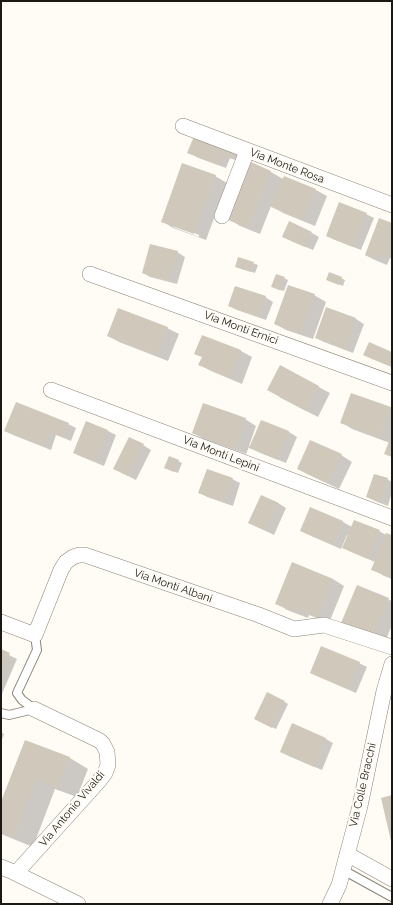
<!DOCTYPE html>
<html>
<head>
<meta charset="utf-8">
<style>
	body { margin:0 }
	#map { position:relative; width:393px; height:905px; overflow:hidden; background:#fffbf5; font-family:Raleway,sans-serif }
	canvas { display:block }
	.frame { position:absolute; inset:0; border:2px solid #1c1914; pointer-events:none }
</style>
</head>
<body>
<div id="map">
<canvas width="393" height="905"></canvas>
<div class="frame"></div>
</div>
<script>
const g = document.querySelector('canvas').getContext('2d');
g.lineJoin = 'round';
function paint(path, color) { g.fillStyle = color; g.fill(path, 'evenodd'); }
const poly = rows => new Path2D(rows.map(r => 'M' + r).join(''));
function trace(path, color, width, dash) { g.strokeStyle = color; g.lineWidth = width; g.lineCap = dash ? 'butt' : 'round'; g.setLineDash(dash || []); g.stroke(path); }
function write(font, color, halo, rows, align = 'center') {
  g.font = font + ' Raleway,sans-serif'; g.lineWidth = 4; g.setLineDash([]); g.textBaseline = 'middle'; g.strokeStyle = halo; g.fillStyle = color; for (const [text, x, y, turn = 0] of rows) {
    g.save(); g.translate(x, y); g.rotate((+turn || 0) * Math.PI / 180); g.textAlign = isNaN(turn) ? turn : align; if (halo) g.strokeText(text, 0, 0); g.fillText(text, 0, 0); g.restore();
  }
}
paint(poly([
	[195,135,243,155,240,162,230,158,226,168,196,157],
	[251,164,271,172,283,179,284,177,316,190,327,196,315,226,283,213,271,206,260,234,240,226,229,219],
	[215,176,227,183,206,240,173,228,162,221],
	[173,225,199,235,199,237,173,227],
	[366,214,374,218,361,250,335,240,327,236],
	[392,224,392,259,390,258,387,265,377,261,366,255],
	[312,233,319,237,313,250,291,241],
	[177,252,185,257,177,284,150,277,143,273],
	[239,258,258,265,255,273,240,268],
	[277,275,288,280,284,291,276,289],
	[341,278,345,280,343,286,331,281],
	[314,295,326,302,313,339,286,330,275,324],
	[265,297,273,302,266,320,237,310,229,306],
	[327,308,356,319,364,324,353,353,324,342,316,338],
	[167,328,179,334,168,361,119,342,108,336],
	[203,336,241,351,252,357,242,384,211,371,200,365,203,357],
	[392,353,392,367,372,359,364,355],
	[281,367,330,393,318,417,279,397],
	[390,408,392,409,392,457,385,453,390,443,352,429,341,422],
	[245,419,256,426,249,446,251,447,261,421,289,432,297,437,286,463,258,452,249,447,246,454,204,439,193,433],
	[86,422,108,431,116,435,104,466,82,457,74,453],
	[68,424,76,428,71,441,56,435,51,450,13,435,5,431],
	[143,445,151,450,136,480,122,473],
	[341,455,352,462,339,489,309,475,298,469],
	[178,461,182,463,178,473,168,469],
	[232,479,240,483,233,506,207,497,200,493],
	[387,479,392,482,392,492,388,506,375,501,367,497],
	[278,503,286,508,274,535,249,523],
	[311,508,343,522,352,527,379,531,386,535,392,536,392,579,384,576,373,569,375,562,351,552,344,548,349,535,347,535,341,549,309,535,301,531],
	[292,563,333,579,344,586,329,623,309,615,308,618,287,610,276,603],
	[357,586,392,601,392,625,385,642,354,629],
	[1,651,17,659,1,696],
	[359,663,367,667,356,693,319,677,311,673],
	[285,702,288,704,276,729,259,721],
	[293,725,326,739,333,743,322,770,289,756,281,752],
	[1,732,4,734,1,742],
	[26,741,70,758,88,769,77,797,55,789,33,847,1,834,1,799,3,800]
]), '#0003');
paint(poly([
	[195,134,235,150,232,159,222,155,218,165,187,153],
	[251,162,271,171,248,228,228,220],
	[182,163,216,175,194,234,161,222],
	[284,176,316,189,303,220,271,207],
	[339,202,367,213,353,247,326,236],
	[379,218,392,223,392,258,378,253,375,260,365,255],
	[289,221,312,232,305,247,282,237],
	[150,244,178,251,169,281,142,273],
	[238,257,254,262,251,272,235,267],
	[329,272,342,277,339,285,326,280],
	[276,274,285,277,280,290,271,287],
	[288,285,315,294,301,334,274,324],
	[235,286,266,296,259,317,228,306],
	[326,307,356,318,345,349,315,338],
	[118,308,168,327,157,355,107,336],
	[202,335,241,350,230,378,198,365,202,357,194,354],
	[369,342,392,352,392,367,363,355],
	[280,365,319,386,306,411,267,390],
	[351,393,391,407,379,437,340,423],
	[16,402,69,423,63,437,49,432,43,446,4,431],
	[203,403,246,418,235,449,192,433],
	[261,420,289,431,278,460,249,448],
	[86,421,108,430,96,462,73,453],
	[392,434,392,457,384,454],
	[129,437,144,444,128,476,113,469],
	[310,440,342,454,328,483,297,469],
	[169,456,179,460,174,472,164,468],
	[207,469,233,478,225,502,198,493],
	[374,474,388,478,380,502,366,497],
	[261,495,279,503,266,531,248,523],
	[310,507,343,521,333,545,300,531],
	[354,520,380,530,369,559,342,548],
	[386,533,392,535,392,578,371,570],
	[292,562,333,579,318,617,297,609,296,612,275,604],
	[357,585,389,598,373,636,341,623],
	[321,646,360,662,348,689,310,673],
	[1,649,10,653,1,675],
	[267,692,285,701,272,728,254,719],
	[292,723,326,738,314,767,280,752],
	[25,740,70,757,58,788,37,779,14,837,1,832,1,798,2,799],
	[392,795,392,841,391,841,381,798]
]), '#d0c8ba');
const lane = poly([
	[34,709,22,700,17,693,37,650,35,635],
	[1,713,9,715,34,709],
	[343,870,392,897]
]);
const street = poly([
	[183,126,392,205],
	[222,216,247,151],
	[90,274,392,383],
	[51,390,392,518],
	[1,622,35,635,61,570,66,562,73,557,79,555,85,555,259,615,294,629,324,625,392,647],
	[347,854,392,879],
	[1,867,11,871,78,904],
	[16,873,99,781,105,773,108,765,107,752,103,744,100,741,90,736,34,709],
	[330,904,339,885,360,806,384,691,392,664]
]);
trace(lane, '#8c8478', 10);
trace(street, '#8c8478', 16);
trace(lane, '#fff', 8);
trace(street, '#fff', 15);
write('11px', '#1c1914', '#fffbf5', [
	["Via Monte Rosa",287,166,21],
	["Via Monti Ernici",241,328,20],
	["Via Monti Lepini",221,454,21],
	["Via Monti Albani",173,586,19],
	["Via Colle Bracchi",363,785,-77],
	["Via Antonio Vivaldi",72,809,-50]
]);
</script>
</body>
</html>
